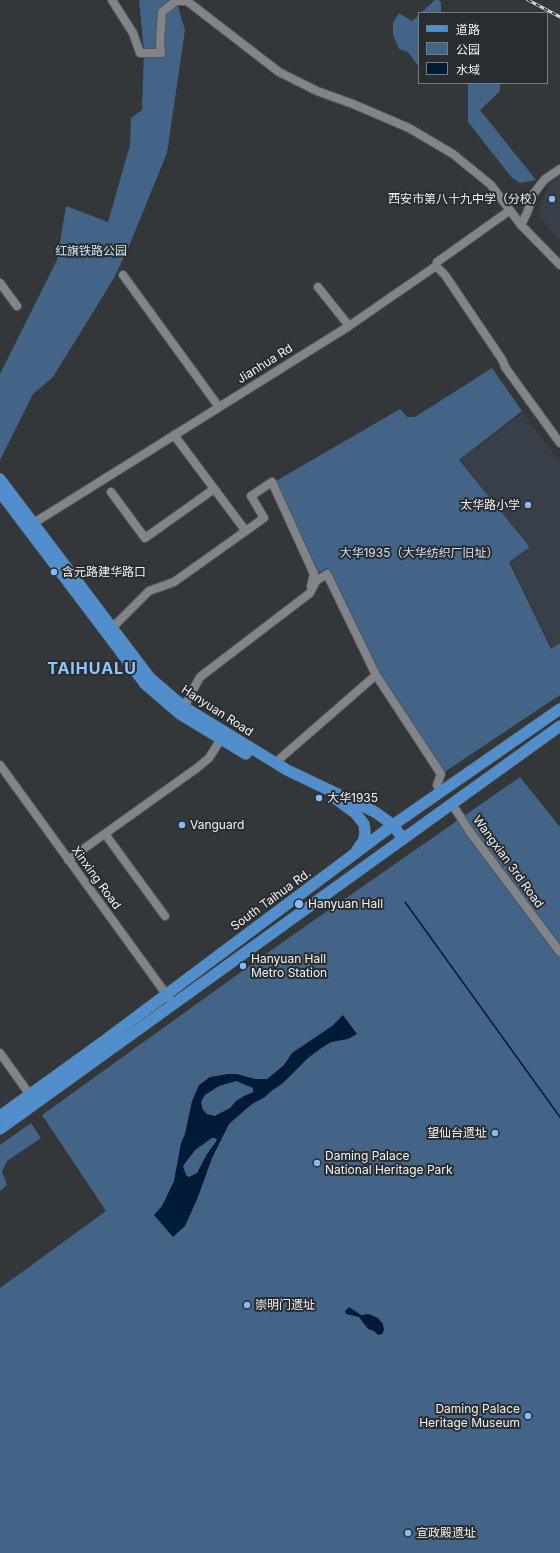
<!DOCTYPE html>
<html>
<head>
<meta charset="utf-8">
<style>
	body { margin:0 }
	#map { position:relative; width:560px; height:1553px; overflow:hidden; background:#34373a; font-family:Inter,"Noto Sans SC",sans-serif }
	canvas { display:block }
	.legend { position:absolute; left:418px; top:12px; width:130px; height:72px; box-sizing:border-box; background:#2a2d30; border:1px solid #797c7e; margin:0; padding:5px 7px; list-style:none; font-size:12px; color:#f0f2f4 }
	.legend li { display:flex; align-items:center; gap:8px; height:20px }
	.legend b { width:20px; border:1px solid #797c7e }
</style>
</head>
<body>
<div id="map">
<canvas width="560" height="1553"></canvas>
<ul class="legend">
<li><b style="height:5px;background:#528ecb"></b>道路</li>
<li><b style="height:11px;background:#436387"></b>公园</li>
<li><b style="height:11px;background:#011b37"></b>水域</li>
</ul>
</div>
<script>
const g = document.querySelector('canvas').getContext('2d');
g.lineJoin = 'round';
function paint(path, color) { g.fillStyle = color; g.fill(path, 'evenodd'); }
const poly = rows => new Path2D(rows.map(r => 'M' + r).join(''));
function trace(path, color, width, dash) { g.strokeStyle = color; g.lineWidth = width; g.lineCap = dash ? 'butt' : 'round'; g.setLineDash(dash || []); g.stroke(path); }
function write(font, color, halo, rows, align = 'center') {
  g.font = font + ' Inter,"Noto Sans SC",sans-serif'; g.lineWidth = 4; g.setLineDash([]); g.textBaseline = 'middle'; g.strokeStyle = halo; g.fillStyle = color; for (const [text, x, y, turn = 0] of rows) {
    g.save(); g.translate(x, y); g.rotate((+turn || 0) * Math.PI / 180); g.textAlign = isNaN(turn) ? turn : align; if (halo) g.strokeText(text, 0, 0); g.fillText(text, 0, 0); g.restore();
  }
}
paint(poly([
	[560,177,560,242,538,215,549,183],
	[523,413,560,463,560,643,552,648,510,562,531,547,460,460]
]), '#383f48');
paint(poly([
	[139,0,176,0,185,30,167,153,129,246,114,278,53,377,33,394,0,460,0,374,57,260,66,206,108,222,130,145,131,118,142,110,144,51],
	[435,0,439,0,441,3,441,13,421,13],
	[399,13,412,21,419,15,419,67,408,52,399,49,393,35,393,23],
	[468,83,500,83,500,91,480,110,536,180,520,183,512,178,468,122],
	[492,368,522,411,459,460,530,547,509,562,551,649,560,643,560,695,443,773,380,675,327,568,316,574,276,481,400,409,407,417,415,417],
	[520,777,560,827,560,1553,0,1553,0,1288,106,1211,42,1115,280,944],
	[31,1123,41,1138,7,1161,2,1171,7,1185,0,1191,0,1145]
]), '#436387');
paint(poly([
	[343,1015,357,1034,348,1039,331,1042,320,1049,308,1058,283,1083,270,1092,265,1097,252,1104,229,1124,212,1158,198,1197,185,1226,173,1237,154,1215,162,1206,174,1181,181,1143,185,1134,192,1101,199,1085,210,1077,228,1074,237,1074,255,1079,267,1079,284,1065,292,1053,332,1026],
	[236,1081,253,1088,253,1092,244,1096,236,1101,230,1108,215,1116,207,1114,203,1110,201,1102,205,1095,219,1086],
	[212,1138,215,1138,217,1140,207,1154,197,1173,189,1177,186,1175,183,1166,195,1150],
	[349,1307,361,1315,369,1314,378,1318,383,1324,384,1330,382,1334,378,1335,374,1331,368,1329,359,1317,346,1314,345,1311]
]), '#011b37');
trace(poly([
	[405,902,560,1117]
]), '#011b37', 1.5);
const minor = poly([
	[112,0,133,33,140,53,161,53,160,41,162,12,176,1,187,1,279,72,317,91,353,104,409,128,453,154,491,185,521,225,560,265],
	[521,225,527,213,534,193,545,179,560,169],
	[436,266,445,275,503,361,505,367,560,443],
	[123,275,219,407],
	[0,283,17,306],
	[318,287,349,326],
	[174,435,245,530],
	[111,492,145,538,214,489],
	[29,526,349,326,436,266,437,262,509,211],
	[112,628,149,591,174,582,264,518,251,496,272,482,314,574,311,586],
	[184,707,200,677,310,593,316,581,327,574,376,675,441,774,437,785,441,792],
	[275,763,376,675],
	[0,765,169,998],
	[452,804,470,832,560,952],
	[105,834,165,916],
	[68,860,197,768,209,758,221,739],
	[0,1053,30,1095]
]);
const major = poly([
	[0,479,150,678,184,707,287,770,375,812,393,825,403,839],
	[0,492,145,684,180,714,246,754],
	[336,799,355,813,364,824,365,832,364,840,357,850],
	[0,1116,104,1041,393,825,560,709],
	[0,1129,560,726]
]);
trace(minor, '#535559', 10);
trace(major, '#535559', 12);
trace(minor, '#818488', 8);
trace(major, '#528ecb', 11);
const rail = poly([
	[528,0,560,17]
]);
trace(rail, '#d1d3d5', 3);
trace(rail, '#2a2d30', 1.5, [4.5]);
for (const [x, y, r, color] of [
	[552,199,4,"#84bcfb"],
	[528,505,4,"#84bcfb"],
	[54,572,4,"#84bcfb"],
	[319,798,4,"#84bcfb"],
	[182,825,4,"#84bcfb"],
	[299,904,5,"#84bcfb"],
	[243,966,4,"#84bcfb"],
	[495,1133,4,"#84bcfb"],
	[317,1163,4,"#84bcfb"],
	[247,1305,4,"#84bcfb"],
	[528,1416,4,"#84bcfb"],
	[408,1533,4,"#84bcfb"]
]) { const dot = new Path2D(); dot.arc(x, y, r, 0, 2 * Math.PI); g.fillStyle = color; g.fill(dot); trace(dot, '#2a2d30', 1.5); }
write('12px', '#f0f2f4', '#2a2d30', [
	["西安市第八十九中学（分校）",544,199,"right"],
	["太华路小学",520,505,"right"],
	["含元路建华路口",62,572],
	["大华1935",327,798],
	["Vanguard",190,825],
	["Hanyuan Hall",308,904],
	["Hanyuan Hall",251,959],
	["Metro Station",251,973],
	["望仙台遗址",487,1133,"right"],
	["Daming Palace",325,1156],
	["National Heritage Park",325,1170],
	["崇明门遗址",255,1305],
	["Daming Palace",520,1409,"right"],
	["Heritage Museum",520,1423,"right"],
	["宣政殿遗址",416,1533]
], 'left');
write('12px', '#cae1fb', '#2a2d30', [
	["红旗铁路公园",91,251],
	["大华1935（大华纺织厂旧址）",419,553]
]);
write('12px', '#f0f2f4', '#2a2d30', [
	["Jianhua Rd",265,364,-32],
	["Hanyuan Road",217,711,33],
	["Wangxian 3rd Road",508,862,54],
	["Xinxing Road",96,878,54],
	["South Taihua Rd.",271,900,-36]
]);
g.letterSpacing = '1px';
write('bold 16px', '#90c4ff', '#2a2d30', [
	["TAIHUALU",92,669]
]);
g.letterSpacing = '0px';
</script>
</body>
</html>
